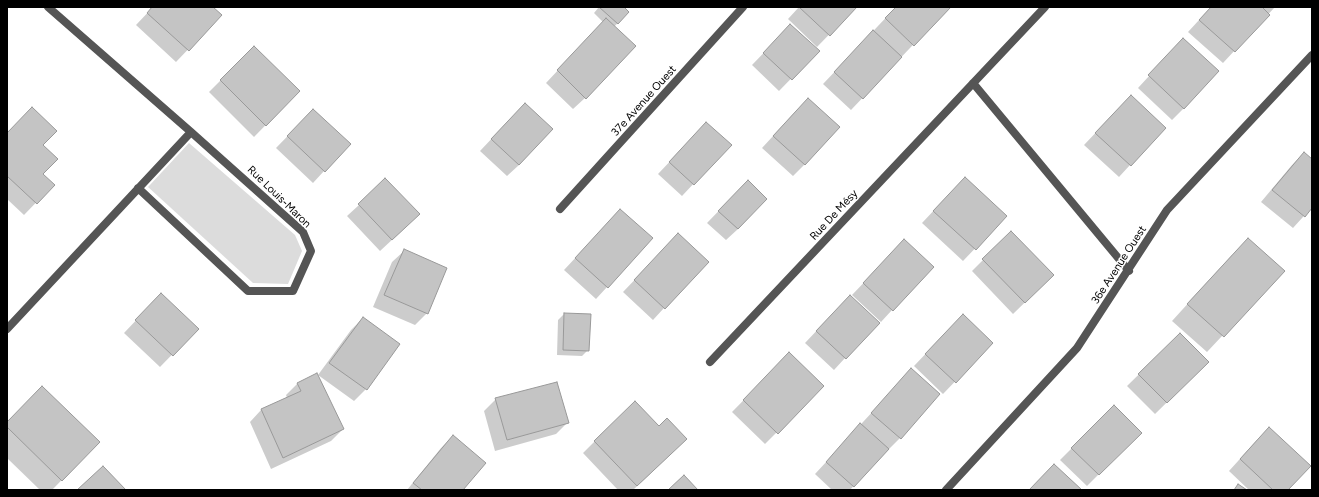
<!DOCTYPE html>
<html>
<head>
<meta charset="utf-8">
<style>
	body { margin:0 }
	#map { position:relative; width:1319px; height:497px; overflow:hidden; background:#fff; font-family:Figtree,sans-serif }
	canvas { display:block }
	.frame { position:absolute; inset:0; border:8px solid #000; pointer-events:none }
</style>
</head>
<body>
<div id="map">
<canvas width="1319" height="497"></canvas>
<div class="frame"></div>
</div>
<script>
const g = document.querySelector('canvas').getContext('2d');
g.lineJoin = 'round';
function paint(path, color) { g.fillStyle = color; g.fill(path, 'evenodd'); }
const poly = rows => new Path2D(rows.map(r => 'M' + r).join(''));
function trace(path, color, width, dash) { g.strokeStyle = color; g.lineWidth = width; g.lineCap = dash ? 'butt' : 'round'; g.setLineDash(dash || []); g.stroke(path); }
function write(font, color, halo, rows, align = 'center') {
  g.font = font + ' Figtree,sans-serif'; g.lineWidth = 3; g.setLineDash([]); g.textBaseline = 'middle'; g.strokeStyle = halo; g.fillStyle = color; for (const [text, x, y, turn = 0] of rows) {
    g.save(); g.translate(x, y); g.rotate((+turn || 0) * Math.PI / 180); g.textAlign = isNaN(turn) ? turn : align; if (halo) g.strokeText(text, 0, 0); g.fillText(text, 0, 0); g.restore();
  }
}
paint(poly([
	[189,143,295,235,302,251,288,284,253,283,148,187]
]), '#dcdcdc');
paint(poly([
	[153,7,212,7,221,15,176,62,136,25],
	[599,7,622,7,628,12,614,27,585,98,573,109,546,83,603,22,594,13],
	[799,7,856,7,817,47,788,19],
	[896,7,949,7,851,110,823,84],
	[1211,7,1275,7,1223,63,1188,32],
	[779,37,818,51,779,91,752,65],
	[254,47,299,91,254,137,209,92],
	[1172,51,1184,108,1172,120,1138,88],
	[1119,108,1130,165,1119,177,1084,145],
	[313,110,324,171,313,183,276,148],
	[796,111,804,165,793,176,762,148],
	[513,116,519,165,507,176,480,151],
	[7,133,42,145,42,174,53,185,24,215,7,199],
	[695,135,730,145,682,196,658,174],
	[1304,153,1312,160,1312,207,1293,228,1261,202,1292,165],
	[953,190,1006,216,963,261,922,223],
	[736,193,738,229,726,240,707,223],
	[359,205,407,226,380,251,347,216],
	[620,210,607,287,596,299,564,270],
	[1011,232,1053,275,1013,314,972,271],
	[667,246,664,308,653,320,623,292],
	[404,251,427,313,415,325,373,307,392,262],
	[893,252,892,310,881,322,852,295],
	[1232,255,1283,271,1207,352,1172,321],
	[161,294,197,329,160,367,124,333],
	[838,308,845,358,834,370,805,343],
	[564,314,588,350,582,356,557,355,558,320],
	[363,318,399,344,366,389,354,401,318,375,351,330],
	[951,327,992,343,943,394,914,366],
	[1180,334,1208,362,1155,414,1127,386],
	[789,354,823,386,765,444,732,412],
	[911,370,900,438,888,450,887,449,850,490,832,490,815,474],
	[317,375,343,429,331,441,271,469,250,422,261,410,287,398,286,395,297,384],
	[496,399,567,423,556,434,495,451,484,411],
	[1114,406,1140,433,1087,486,1060,460],
	[7,423,99,442,52,490,40,490,7,458],
	[453,436,462,490,407,490,441,448],
	[1257,440,1287,490,1249,490,1229,471],
	[595,441,674,451,633,490,618,490,583,453]
]), '#0003');
const building = poly([
	[152,7,213,7,222,15,189,51,147,13,152,7],
	[599,7,624,7,629,12,618,24,599,7],
	[799,7,857,7,830,36,799,7],
	[896,7,951,7,914,46,885,18,896,7],
	[1211,7,1262,7,1270,15,1235,52,1199,20,1211,7],
	[606,18,636,46,586,99,557,70,606,18],
	[790,24,820,51,792,80,763,53,790,24],
	[873,30,902,57,863,99,834,72,873,30],
	[1183,38,1219,71,1184,109,1148,75,1183,38],
	[254,46,300,91,266,126,220,80,254,46],
	[1131,95,1166,128,1131,166,1095,133,1131,95],
	[808,98,840,127,805,165,773,136,808,98],
	[525,103,553,129,519,165,491,139,525,103],
	[32,107,57,131,43,145,58,159,43,174,55,185,37,204,7,176,7,133,32,107],
	[313,109,351,144,325,172,287,136,313,109],
	[706,122,732,145,694,185,669,162,706,122],
	[1304,152,1312,159,1312,208,1305,217,1272,190,1304,152],
	[965,177,1007,216,976,250,933,211,965,177],
	[385,178,420,214,392,240,358,204,385,178],
	[748,180,767,199,738,229,718,211,748,180],
	[620,209,653,238,608,288,575,258,620,209],
	[1011,231,1054,275,1025,303,982,259,1011,231],
	[678,233,709,262,665,309,634,280,678,233],
	[1248,238,1285,271,1224,337,1187,304,1248,238],
	[904,239,934,267,893,311,863,283,904,239],
	[404,249,447,268,428,314,384,295,404,249],
	[161,293,199,329,173,356,135,320,161,293],
	[850,295,880,323,846,359,816,331,850,295],
	[564,313,591,314,589,351,563,350,564,313],
	[963,314,993,343,956,383,925,354,963,314],
	[363,317,400,344,367,390,329,363,363,317],
	[1180,333,1209,362,1167,403,1138,374,1180,333],
	[789,352,824,386,778,434,743,400,789,352],
	[911,368,940,394,901,439,871,413,911,368],
	[317,373,344,429,283,458,261,409,301,391,297,383,317,373],
	[557,382,569,423,507,440,495,398,557,382],
	[42,386,100,442,62,481,7,427,7,422,42,386],
	[635,401,659,426,667,418,687,439,637,486,594,441,635,401],
	[1114,405,1142,433,1099,475,1071,448,1114,405],
	[860,423,889,449,854,487,826,462,860,423],
	[1269,427,1311,466,1288,490,1273,490,1240,459,1269,427],
	[453,435,486,463,463,490,422,490,413,483,453,435],
	[1054,464,1082,490,1029,490,1054,464],
	[103,466,126,490,77,490,103,466],
	[684,475,698,490,668,490,684,475],
	[1238,484,1247,490,1234,490,1238,484]
]);
paint(building, '#c4c4c4');
trace(building, '#999', 1);
trace(poly([
	[48,7,191,132,303,232,311,251,293,291,248,291,138,188],
	[973,83,1129,271],
	[560,209,743,7],
	[7,329,191,132],
	[710,362,1045,7],
	[946,490,1077,348,1167,210,1312,55]
]), '#555', 8);
write('11px', '#000', '#fff', [
	["37e Avenue Ouest",644,101,-48],
	["Rue Louis-Maron",279,197,44],
	["Rue De Mésy",834,215,-47],
	["36e Avenue Ouest",1119,265,-57]
]);
</script>
</body>
</html>
